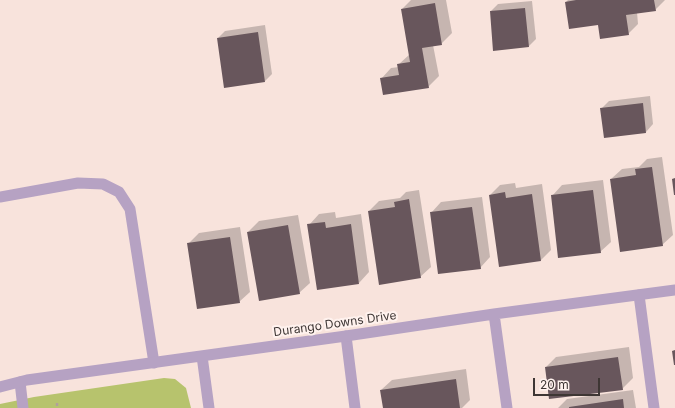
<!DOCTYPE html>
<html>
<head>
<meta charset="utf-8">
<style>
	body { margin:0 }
	#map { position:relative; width:675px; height:408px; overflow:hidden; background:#f8e3dc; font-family:Inter,sans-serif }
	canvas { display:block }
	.scale { position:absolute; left:533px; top:378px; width:67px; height:18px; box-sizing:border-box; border:2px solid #3e3634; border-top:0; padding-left:5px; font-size:12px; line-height:14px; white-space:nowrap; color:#3e3634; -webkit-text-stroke:3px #fff2ee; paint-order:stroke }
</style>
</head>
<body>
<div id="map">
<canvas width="675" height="408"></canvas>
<div class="scale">20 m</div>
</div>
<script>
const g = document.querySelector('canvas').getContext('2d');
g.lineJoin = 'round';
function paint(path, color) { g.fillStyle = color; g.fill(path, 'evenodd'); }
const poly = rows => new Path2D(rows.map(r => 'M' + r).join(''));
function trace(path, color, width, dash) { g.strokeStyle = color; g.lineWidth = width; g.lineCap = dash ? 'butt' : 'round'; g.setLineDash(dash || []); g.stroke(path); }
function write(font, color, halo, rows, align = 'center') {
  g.font = font + ' Inter,sans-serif'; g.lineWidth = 4; g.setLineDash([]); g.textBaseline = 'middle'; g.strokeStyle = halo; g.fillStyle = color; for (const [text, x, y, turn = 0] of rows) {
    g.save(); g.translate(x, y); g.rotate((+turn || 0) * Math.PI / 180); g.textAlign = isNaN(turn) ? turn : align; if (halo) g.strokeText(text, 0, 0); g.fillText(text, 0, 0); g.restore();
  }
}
paint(poly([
	[164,378,175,379,186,388,191,408,0,408,0,404,34,397]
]), '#b7c36d');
paint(poly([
	[411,0,446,0,452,33,441,44,433,45,439,76,428,87,381,79,391,68,399,67,398,65,410,54,402,9],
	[568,0,665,0,655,10,637,12,638,24,628,34,599,23,566,2],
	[532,1,536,39,528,47,491,11,498,4],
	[265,25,272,74,265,81,218,38,225,31],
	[650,96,653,124,646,132,605,137,601,109,609,101],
	[662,157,673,235,662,245,611,179,622,169,639,167,647,159],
	[603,180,611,242,600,252,552,196,562,185],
	[515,183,516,188,542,184,551,250,541,260,500,266,490,195,500,185],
	[419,190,431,267,420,277,369,211,379,201,400,198,406,192],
	[482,197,490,257,480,268,431,213,441,202],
	[335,212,336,218,361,214,369,272,359,283,309,225,319,214],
	[298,215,310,283,299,293,248,232,259,221],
	[240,227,250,292,239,302,188,244,199,233],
	[629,347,633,378,622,389,546,367,556,357],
	[466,369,470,400,462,408,384,408,381,390,392,380],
	[633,390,636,408,558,408,567,399]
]), '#0003');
paint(poly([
	[576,0,654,0,656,11,626,15,629,35,600,39,598,25,569,29,565,2],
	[435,3,442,45,422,48,429,88,383,95,380,78,399,75,397,64,410,62,401,9],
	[525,8,529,47,493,51,490,11],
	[258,32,265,82,224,88,217,38],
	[643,103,646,133,604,138,600,108],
	[652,167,663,246,620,252,610,179,636,175,635,169],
	[675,178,675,195,674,195,672,179],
	[593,190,601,253,558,258,551,195],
	[505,192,506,198,532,194,541,261,499,267,489,195],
	[409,199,421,278,379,285,368,211,395,207,394,202],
	[472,207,481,269,438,274,430,212],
	[325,222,326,228,351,224,359,284,317,290,307,224],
	[288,225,300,294,259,301,247,232],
	[230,237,240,303,197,309,187,243],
	[675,350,675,365,674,365,672,351],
	[618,357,623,390,549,399,545,367],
	[456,379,460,408,383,408,380,390],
	[623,399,624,408,569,408,569,407]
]), '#68565c');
trace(poly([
	[57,403,57,408]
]), '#b0a09b', 2.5, [3, 3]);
trace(poly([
	[0,197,78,183,103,184,119,192,130,209,154,363],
	[639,295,654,408],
	[346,336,355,408],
	[20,382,23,408]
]), '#b6a2c3', 11);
trace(poly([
	[494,314,507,408],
	[202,356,209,408],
	[0,387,27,380,346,336,494,314,675,290]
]), '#b6a2c3', 11);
write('12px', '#3e3634', '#fff2ee', [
	["Durango Downs Drive",335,324,-8]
]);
</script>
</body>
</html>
